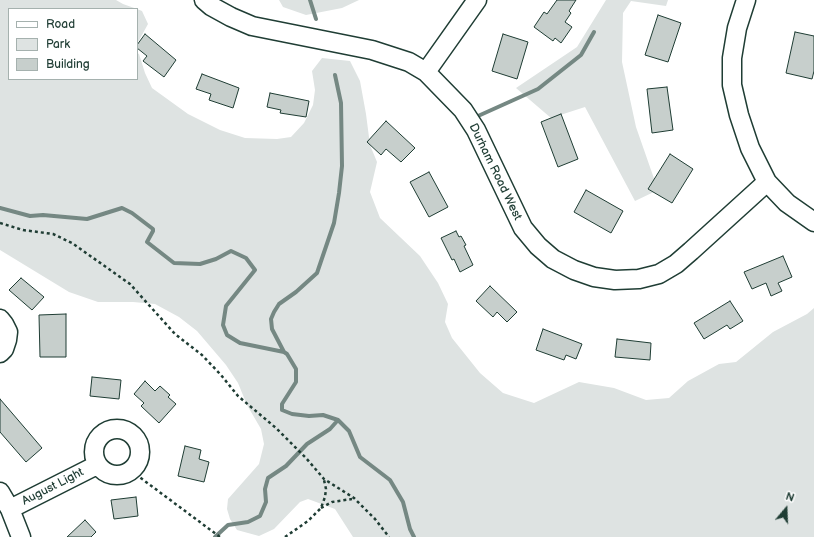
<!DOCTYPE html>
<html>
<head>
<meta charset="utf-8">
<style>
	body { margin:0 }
	#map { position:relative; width:814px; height:537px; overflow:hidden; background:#fff; font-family:"Balsamiq Sans",sans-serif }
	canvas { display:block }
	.legend { position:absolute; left:8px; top:8px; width:130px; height:72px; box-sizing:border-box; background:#fff; border:1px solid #a5b1ae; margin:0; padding:5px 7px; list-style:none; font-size:12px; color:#1f3d34 }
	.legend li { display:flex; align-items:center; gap:8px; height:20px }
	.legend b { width:20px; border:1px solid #a5b1ae }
	.north { position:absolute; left:766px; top:489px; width:40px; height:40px; -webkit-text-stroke:3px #fff; paint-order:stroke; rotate:19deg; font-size:11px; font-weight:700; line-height:16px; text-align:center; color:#1f3d34 }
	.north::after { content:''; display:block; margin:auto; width:14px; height:18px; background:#1f3d34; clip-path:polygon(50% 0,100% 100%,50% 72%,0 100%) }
</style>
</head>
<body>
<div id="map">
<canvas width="814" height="537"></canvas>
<ul class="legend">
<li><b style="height:5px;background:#fff"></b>Road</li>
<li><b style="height:11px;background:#dee3e2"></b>Park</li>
<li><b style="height:11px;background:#c7cfcc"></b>Building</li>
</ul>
<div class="north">N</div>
</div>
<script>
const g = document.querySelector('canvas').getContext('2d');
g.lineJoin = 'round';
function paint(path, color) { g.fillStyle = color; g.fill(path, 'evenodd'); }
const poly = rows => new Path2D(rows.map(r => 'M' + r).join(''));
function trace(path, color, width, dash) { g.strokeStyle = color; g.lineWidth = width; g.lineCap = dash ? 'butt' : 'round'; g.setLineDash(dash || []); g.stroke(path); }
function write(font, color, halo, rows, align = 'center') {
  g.font = font + ' "Balsamiq Sans",sans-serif'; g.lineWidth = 3; g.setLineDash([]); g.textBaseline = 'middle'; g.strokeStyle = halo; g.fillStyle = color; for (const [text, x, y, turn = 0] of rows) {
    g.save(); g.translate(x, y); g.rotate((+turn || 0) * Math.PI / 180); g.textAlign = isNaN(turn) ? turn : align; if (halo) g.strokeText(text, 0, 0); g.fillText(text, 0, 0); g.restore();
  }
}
paint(poly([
	[0,0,116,0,123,4,137,9,9,9,9,79,137,79,137,53,139,54,145,73,152,88,188,114,220,130,245,138,277,139,291,137,304,123,313,105,315,90,312,71,322,58,350,61,360,81,366,114,370,145,377,162,370,192,380,218,420,256,438,283,448,304,445,322,452,338,480,373,503,393,534,403,579,382,614,388,646,400,669,398,688,381,719,364,736,362,773,332,807,314,814,308,814,537,353,537,335,509,308,499,300,502,274,529,259,536,237,530,230,519,227,509,228,499,259,464,264,444,261,429,247,405,238,383,226,365,197,331,179,317,155,304,133,302,98,302,69,292,0,250],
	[279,0,359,0,342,8,306,15,283,7],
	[606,0,668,0,666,6,631,1,623,13,622,62,636,127,658,190,635,201,585,107,551,118,516,88,577,47],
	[137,9,142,11,148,24,137,44]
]), '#dee3e2');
trace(poly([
	[310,0,316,19],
	[478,116,538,89,581,55,594,32],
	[0,208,30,216,43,215,87,219,122,208,132,213,153,229,153,231,147,242,174,263,200,264,216,259,231,251,246,258,255,270,226,306,223,325,227,335,240,343,284,352,287,354,296,369,296,382,282,404,282,410,292,414,309,416,323,415,338,420,349,431,360,457,390,480,403,502,410,529,414,537],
	[284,352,272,329,271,319,274,312,279,304,296,292,317,273,334,223,339,193,342,166,341,103,335,75],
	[215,537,228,525,248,522,260,516,266,502,265,489,268,478,286,466,307,444,330,429,338,420]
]), '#758883', 4);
const building = poly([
	[557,0,576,0,569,11,571,13,565,22,572,27,561,43,555,38,553,41,534,27,544,12,547,14,557,0],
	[658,15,681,23,668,62,645,55,658,15],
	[795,32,814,36,814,71,812,79,786,73,795,32],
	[145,34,176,60,164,77,143,61,147,56,137,48,137,45,145,34],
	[503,34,528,42,517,79,492,71,503,34],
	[202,74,239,88,233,108,209,100,211,94,196,89,202,74],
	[667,87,673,130,652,133,647,89,667,87],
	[270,93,309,101,306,117,280,113,281,110,267,107,270,93],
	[561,114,578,159,558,167,541,122,561,114],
	[386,121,415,148,401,162,386,149,381,155,367,142,386,121],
	[670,154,693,169,672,203,648,189,670,154],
	[429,172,448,207,429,217,410,182,429,172],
	[586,190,623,211,611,233,574,212,586,190],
	[456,231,459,237,461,236,466,245,464,246,473,265,460,272,454,259,452,260,441,238,456,231],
	[783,256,792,277,778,283,782,291,771,296,766,283,752,289,744,272,783,256],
	[21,278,44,297,32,310,9,290,21,278],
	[490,286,517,312,507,322,497,312,493,317,476,301,490,286],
	[730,301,743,321,730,329,727,325,704,339,694,323,730,301],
	[66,314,66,357,40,357,39,315,66,314],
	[543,329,582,344,576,359,566,355,564,360,536,350,543,329],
	[617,339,651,343,650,360,615,357,617,339],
	[92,377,121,380,119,399,90,396,92,377],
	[145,381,155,391,160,386,170,395,168,397,176,404,159,423,141,406,144,403,134,394,145,381],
	[0,399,42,448,26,462,0,432,0,399],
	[185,446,201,450,199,459,209,462,204,482,178,476,185,446],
	[136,497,138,516,114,519,111,500,136,497],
	[85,520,96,532,91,537,67,537,85,520]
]);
paint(building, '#c7cfcc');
trace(building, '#1f3d34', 1);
const minor = poly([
	[204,0,211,6,231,17,252,26,372,50,409,62,426,72,463,110,476,130,523,228,538,246,553,259,574,270,594,277,615,280,639,279,659,274,676,264,691,251,767,182],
	[746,0,737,28,732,58,732,85,739,115,750,148,767,182,787,203,814,222],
	[426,72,477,0],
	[0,319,4,324,8,332,7,340,4,349,0,353],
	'94 452a23 23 0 1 1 46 0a23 23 0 1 1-46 0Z',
	[0,492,10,509,21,537],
	[10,509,97,465]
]);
trace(minor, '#1f3d34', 21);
trace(poly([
	[0,223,23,230,53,234,72,243,130,284,175,334,202,355,221,375,238,396,276,428,306,458,324,479,354,498,375,519,389,537],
	[134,468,138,476,220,537],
	[321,508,332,502,352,499],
	[285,537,308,521,321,508,325,497,326,489,324,480]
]), '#1f3d34', 2.5, [3, 3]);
trace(minor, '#fff', 18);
write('12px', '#1f3d34', '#fff', [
	["Durham Road West",495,172,64],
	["August Light",53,487,-27]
]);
</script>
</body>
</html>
